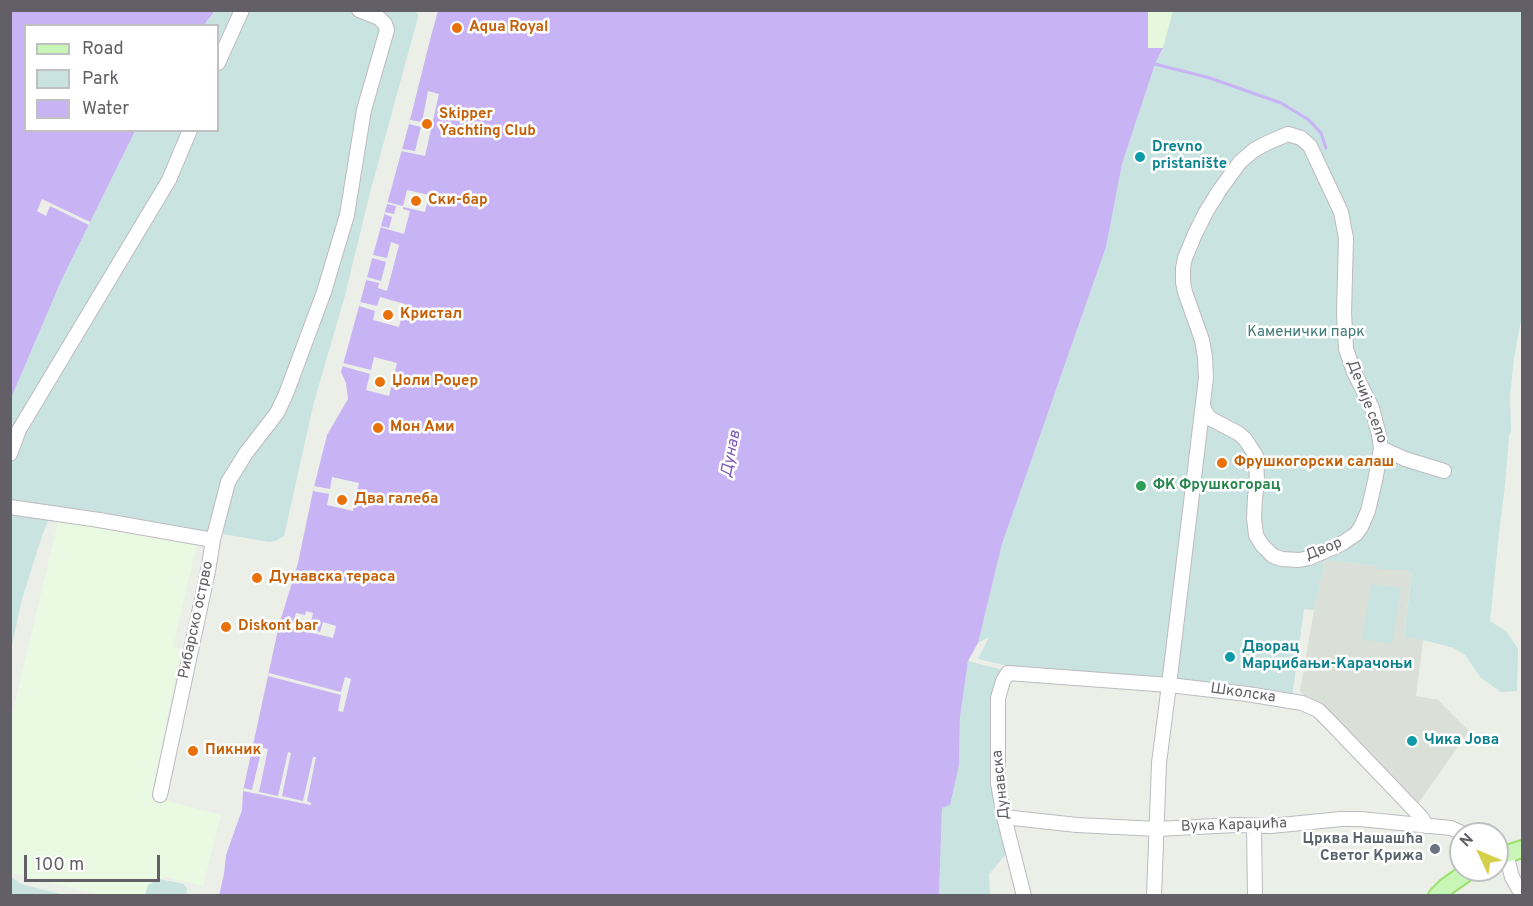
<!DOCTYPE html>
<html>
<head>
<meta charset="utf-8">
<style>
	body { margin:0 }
	#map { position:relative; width:1533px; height:906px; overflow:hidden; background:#ebefe8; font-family:Overpass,sans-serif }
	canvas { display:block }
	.frame { position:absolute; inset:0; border:12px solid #625f66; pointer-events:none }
	.legend { position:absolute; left:24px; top:24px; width:195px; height:108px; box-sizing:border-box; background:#fff; border:2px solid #c0bfc2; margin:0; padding:8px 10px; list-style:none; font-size:18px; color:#625f66 }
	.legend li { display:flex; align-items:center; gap:12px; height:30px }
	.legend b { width:30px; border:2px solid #c0bfc2 }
	.north { position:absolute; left:1449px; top:822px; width:60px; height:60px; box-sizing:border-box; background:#fff; border:2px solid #c0bfc2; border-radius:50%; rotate:314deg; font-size:16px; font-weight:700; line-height:24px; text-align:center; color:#625f66 }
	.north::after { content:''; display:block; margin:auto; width:21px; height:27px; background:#d5d049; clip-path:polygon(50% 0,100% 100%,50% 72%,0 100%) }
	.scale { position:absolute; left:24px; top:855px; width:136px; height:27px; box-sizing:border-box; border:3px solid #625f66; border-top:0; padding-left:8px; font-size:18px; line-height:21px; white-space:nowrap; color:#625f66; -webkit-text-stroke:4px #fff; paint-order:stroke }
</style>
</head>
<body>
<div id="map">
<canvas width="1533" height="906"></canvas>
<div class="frame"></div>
<ul class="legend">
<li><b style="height:8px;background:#c8f6b7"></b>Road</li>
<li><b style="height:16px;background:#c8e3e0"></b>Park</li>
<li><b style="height:16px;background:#c8b3f5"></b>Water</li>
</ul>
<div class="north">N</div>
<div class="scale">100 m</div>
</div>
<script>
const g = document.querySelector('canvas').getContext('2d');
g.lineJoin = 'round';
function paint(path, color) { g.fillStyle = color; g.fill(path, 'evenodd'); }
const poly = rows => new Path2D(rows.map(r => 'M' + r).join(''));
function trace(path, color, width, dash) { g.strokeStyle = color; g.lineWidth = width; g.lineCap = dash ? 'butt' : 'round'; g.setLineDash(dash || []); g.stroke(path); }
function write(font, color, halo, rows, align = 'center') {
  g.font = font + ' Overpass,sans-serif'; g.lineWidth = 5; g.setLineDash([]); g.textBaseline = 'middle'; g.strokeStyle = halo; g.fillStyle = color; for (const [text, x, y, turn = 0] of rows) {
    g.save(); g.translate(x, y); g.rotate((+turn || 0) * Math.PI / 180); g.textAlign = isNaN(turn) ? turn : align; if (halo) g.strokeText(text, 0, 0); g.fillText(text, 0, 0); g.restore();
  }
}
paint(poly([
	[60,514,197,543,173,647,181,650,151,797,221,815,203,886,163,876,158,895,100,895,11,873,11,719]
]), '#eafae2');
paint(poly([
	[1325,560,1412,570,1404,636,1423,640,1416,696,1438,700,1469,731,1417,805,1362,750,1300,691,1314,610]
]), '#dadfd7');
paint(poly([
	[414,10,418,14,418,17,371,189,344,299,314,402,284,536,275,541,269,542,82,509,66,510,53,514,46,525,42,536,22,599,11,650,11,398,62,279,135,131,218,130,218,26,204,25,216,11],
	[1148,11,1522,11,1522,315,1514,358,1510,396,1511,431,1509,436,1505,485,1499,534,1490,621,1507,632,1518,649,1517,691,1501,692,1481,678,1465,655,1454,648,1423,640,1404,637,1412,573,1407,572,1407,570,1378,569,1377,566,1325,560,1314,610,1304,609,1292,698,1124,676,1008,666,978,659,989,637,978,643,1002,544,1106,247,1122,164,1155,64,1163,49,1147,48],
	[1371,584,1401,588,1392,644,1362,639],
	[968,661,1003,670,997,692,1007,853,989,874,990,895,939,896,942,808,959,765,960,717],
	[10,876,21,884,64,895,11,895],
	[159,879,184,884,187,889,186,895,145,895,148,885]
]), '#c8e3e0');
paint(poly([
	[1148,11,1173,11,1163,48,1147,48]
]), '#e5f7dc');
paint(poly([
	[11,11,215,11,204,25,26,26,26,130,135,131,62,279,11,398],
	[438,11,1148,11,1148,48,1163,48,1155,64,1122,164,1106,247,1002,544,978,643,968,661,960,717,959,765,950,805,942,808,939,895,219,896,224,874,226,855,242,810,243,791,279,625,298,563,313,491,327,435,348,399,346,383,341,372,409,124,431,36]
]), '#c8b3f5');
paint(poly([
	[428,91,439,94,425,156,401,151,402,149,415,151,421,127,409,124,410,120,422,122],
	[407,190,429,195,425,212,403,207,403,209,410,211,404,234,380,227,381,226,389,228,392,217,384,214,385,212,394,214,396,206,387,204,387,202,403,206],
	[42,199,90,222,89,225,50,206,46,216,37,211],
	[391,242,399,245,387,291,378,288,379,283,366,280,367,277,381,281,386,262,372,258,372,256,373,255,387,258],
	[380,297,405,304,399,327,373,320,375,311,359,306,360,302,377,306],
	[374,357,397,363,389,396,366,390,370,374,342,366,343,363,371,370],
	[332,477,359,483,353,511,327,505,329,494,313,491,314,486,330,489],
	[306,611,313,613,310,629,320,632,323,622,336,626,333,638,279,625,280,622,293,625,296,613,305,615],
	[269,673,341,692,345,677,351,679,343,712,338,711,341,695,268,676],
	[253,746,268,749,259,792,278,796,288,752,291,753,282,796,303,801,313,757,316,757,307,801,311,803,311,805,243,791,244,788,252,790,261,752,252,750]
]), '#ebefe8');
trace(poly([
	[1155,64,1210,78,1281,103,1309,120,1321,133,1326,148]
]), '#c8b3f5', 3);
const minor = poly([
	[218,63,242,10],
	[1203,406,1206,413,1211,419,1238,433,1245,439,1256,456,1257,483,1255,497,1254,518,1256,535,1262,545,1273,556,1282,559,1299,560,1309,558,1341,544,1356,534,1361,527,1368,511,1375,481,1381,448],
	[10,454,19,430,169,180,190,130],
	[10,507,99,520,213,540,208,571,160,795],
	[213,540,228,482,246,453,277,413,286,394,324,292,347,215,364,110,387,30,385,24,379,18,359,10],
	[1004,817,1077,825,1157,829,1236,825,1271,826,1341,819,1360,819,1451,828,1464,834],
	[1254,826,1255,896],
	[1506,854,1512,877,1518,888,1522,892],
	[1024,896,1004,817,998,783,998,698,1003,681,1008,673,1169,685,1247,694,1302,703,1318,710,1331,723,1422,818,1426,826],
	[1154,896,1159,763,1169,685,1206,378,1205,357,1202,340,1185,292,1183,282,1183,268,1185,258,1195,234,1206,212,1219,191,1240,162,1254,150,1267,143,1288,134,1301,138,1310,146,1341,212,1346,238,1344,313,1346,349,1354,372,1372,408,1379,435,1381,448,1405,459,1444,471]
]);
const major = poly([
	[1497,857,1522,849],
	[1437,896,1446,887,1470,870]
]);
trace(minor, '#bdbac0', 16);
trace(major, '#9ce170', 20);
trace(minor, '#fff', 14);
trace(major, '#c8f6b7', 16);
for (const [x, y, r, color] of [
	[457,28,6,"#e8710a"],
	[427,124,6,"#e8710a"],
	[1140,157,6,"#0f9aa8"],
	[416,201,6,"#e8710a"],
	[388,315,6,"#e8710a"],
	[380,382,6,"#e8710a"],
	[378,428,6,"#e8710a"],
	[1222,463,6,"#e8710a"],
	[1141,486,6,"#2e9e5b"],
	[342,500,6,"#e8710a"],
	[257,578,6,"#e8710a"],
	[226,627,6,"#e8710a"],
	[1230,657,6,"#0f9aa8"],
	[1412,741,6,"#0f9aa8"],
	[193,751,6,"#e8710a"],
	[1435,849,6,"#6b7280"]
]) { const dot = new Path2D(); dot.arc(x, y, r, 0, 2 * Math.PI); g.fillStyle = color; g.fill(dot); trace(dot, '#fff', 2); }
write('bold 15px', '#c56008', '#fff', [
	["Aqua Royal",469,28],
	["Skipper",439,115],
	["Yachting Club",439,132],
	["Ски-бар",428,201],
	["Кристал",400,315],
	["Џоли Роџер",392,382],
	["Мон Ами",390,428],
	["Фрушкогорски салаш",1234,463],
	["Два галеба",354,500],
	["Дунавска тераса",269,578],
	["Diskont bar",238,627],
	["Пикник",205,751]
], 'left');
write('bold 15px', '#0d838f', '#fff', [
	["Drevno",1152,148],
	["pristanište",1152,165],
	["Дворац",1242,648],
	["Марцибањи-Карачоњи",1242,665],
	["Чика Јова",1424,741]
], 'left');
write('15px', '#407d7a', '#fff', [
	["Каменички парк",1306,333]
]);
write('15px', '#625f66', '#fff', [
	["Дечије село",1366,402,69],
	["Двор",1324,550,-22],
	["Рибарско острво",197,620,-78],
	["Школска",1243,694,8],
	["Дунавска",1002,785,-96],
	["Вука Караџића",1234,826,-2]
]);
write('bold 15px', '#27864d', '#fff', [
	["ФК Фрушкогорац",1153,486]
], 'left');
write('bold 15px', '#5b616d', '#fff', [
	["Црква Нашашћа",1423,840],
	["Светог Крижа",1423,857]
], 'right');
write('italic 16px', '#7e57b6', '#fff', [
	["Дунав",732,454,-79]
]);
</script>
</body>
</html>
